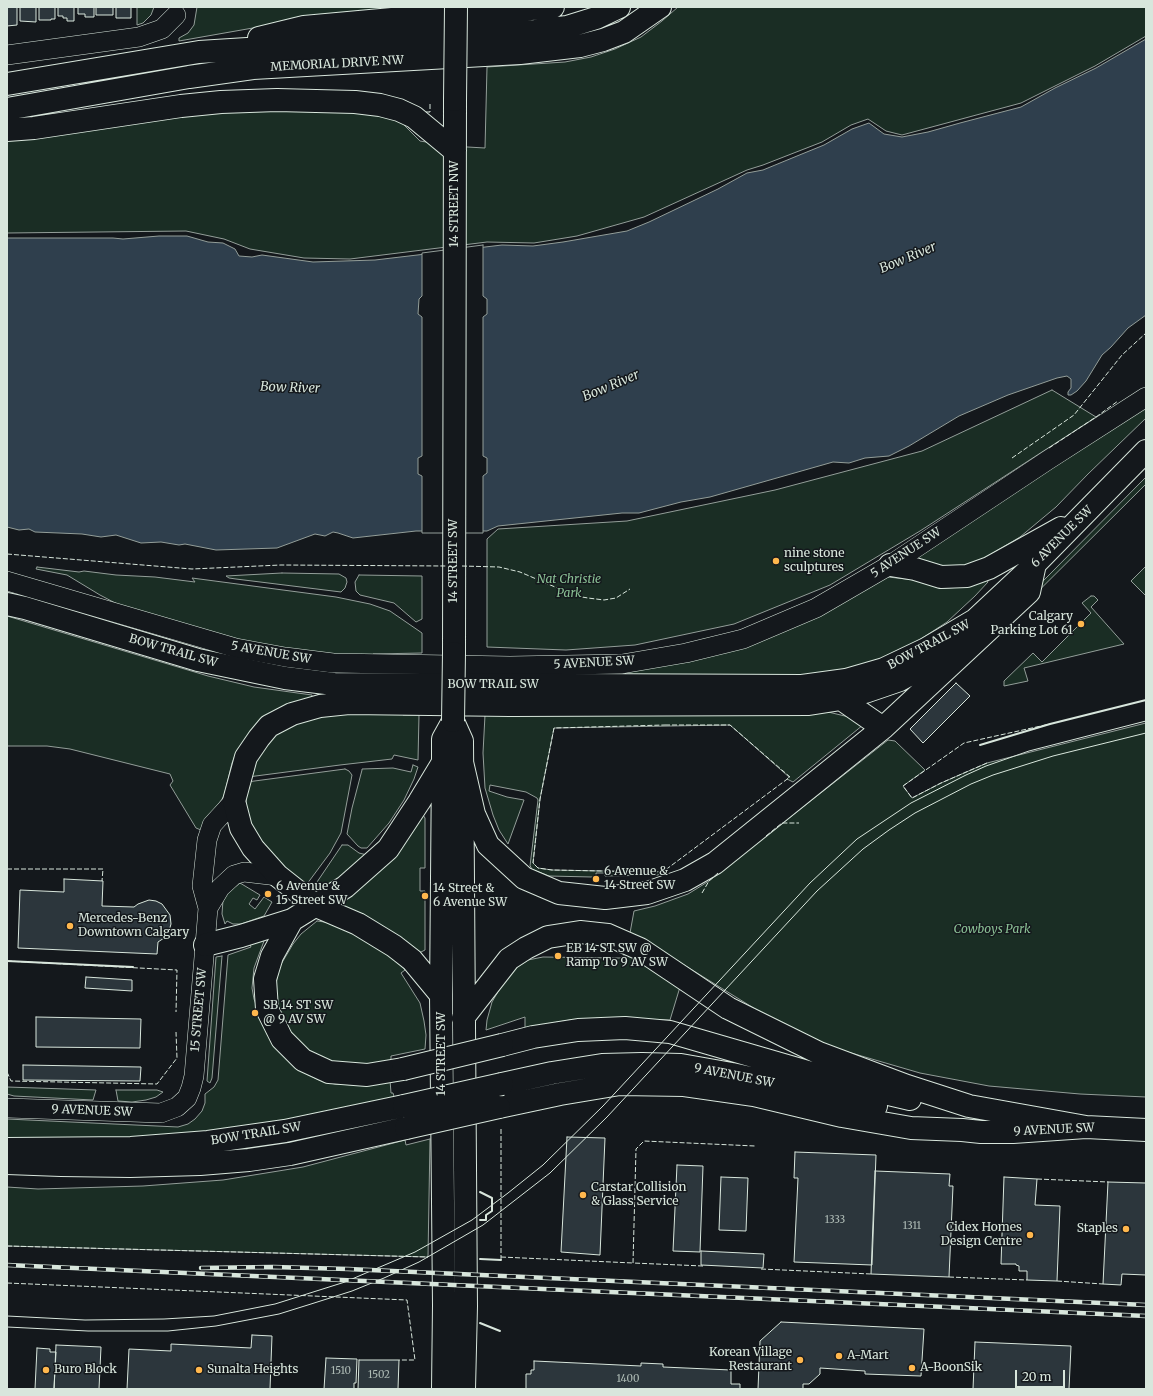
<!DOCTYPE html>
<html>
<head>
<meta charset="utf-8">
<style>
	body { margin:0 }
	#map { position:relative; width:1153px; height:1396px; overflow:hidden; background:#14181c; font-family:Merriweather,serif }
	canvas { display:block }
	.frame { position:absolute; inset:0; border:8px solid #d8e6dc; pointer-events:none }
	.scale { position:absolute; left:1015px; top:1370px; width:50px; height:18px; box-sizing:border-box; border:2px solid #d8e6dc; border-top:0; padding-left:5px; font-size:12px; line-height:14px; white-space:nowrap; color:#d8e6dc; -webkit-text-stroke:3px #14181c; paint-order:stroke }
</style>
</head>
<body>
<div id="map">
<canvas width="1153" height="1396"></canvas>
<div class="frame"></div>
<div class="scale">20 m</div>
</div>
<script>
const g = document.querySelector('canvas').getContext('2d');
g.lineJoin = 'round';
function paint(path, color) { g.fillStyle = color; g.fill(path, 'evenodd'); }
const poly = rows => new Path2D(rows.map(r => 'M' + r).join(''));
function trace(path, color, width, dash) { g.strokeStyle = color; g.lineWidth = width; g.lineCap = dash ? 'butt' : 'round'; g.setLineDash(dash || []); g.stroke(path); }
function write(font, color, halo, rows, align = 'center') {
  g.font = font + ' Merriweather,serif'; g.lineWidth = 3; g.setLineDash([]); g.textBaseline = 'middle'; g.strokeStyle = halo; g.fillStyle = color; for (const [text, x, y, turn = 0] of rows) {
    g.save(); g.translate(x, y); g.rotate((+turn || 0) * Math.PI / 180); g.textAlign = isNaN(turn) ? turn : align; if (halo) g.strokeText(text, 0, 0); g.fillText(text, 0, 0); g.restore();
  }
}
const green = poly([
	[137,7,154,7,151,15,143,23,137,25,137,7],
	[197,7,417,7,321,16,179,41,179,38,188,33,194,25,197,7],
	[678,7,1146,7,1146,36,1095,66,1021,103,902,135,886,131,868,119,851,125,822,142,763,165,747,170,644,217,577,236,534,243,487,242,350,259,304,258,250,249,224,239,186,231,7,233,7,139,216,112,336,110,397,118,420,141,450,146,485,148,487,67,565,62,591,57,615,49,641,37,662,21,678,7],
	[1052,390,1096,417,920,531,830,585,734,624,635,645,566,650,487,647,487,539,498,529,627,521,775,490,922,451,1052,390],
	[1146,404,1146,418,1088,474,1056,507,1020,537,983,559,964,567,944,569,916,558,1146,404],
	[1146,477,1146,484,954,675,952,673,1146,477],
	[1146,566,1146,596,1131,581,1146,566],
	[37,567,79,572,84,571,116,575,155,577,195,582,192,578,336,597,370,604,390,611,422,633,422,653,373,654,372,658,282,652,119,605,100,595,67,575,36,569,37,567],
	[282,573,339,574,346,578,347,582,345,588,341,592,236,579,229,578,226,576,282,573],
	[359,575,422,576,422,619,416,622,394,603,360,595,356,591,355,582,359,575],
	[888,577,915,580,936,587,945,588,964,587,987,580,988,582,975,596,947,622,910,646,891,656,843,670,802,676,627,677,625,672,666,662,888,577],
	[1091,596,1094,596,1098,600,1091,607,1124,644,1024,668,1028,681,1004,686,1004,681,1033,653,1042,662,1091,613,1082,603,1091,596],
	[7,616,208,676,254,687,312,695,312,698,236,753,232,763,224,796,201,830,196,828,170,785,173,781,170,774,70,749,47,746,7,746,7,616],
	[403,711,403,715,419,715,418,760,394,755,392,759,340,765,248,777,254,762,273,736,284,728,316,716,403,711],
	[824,711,849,717,863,725,793,782,787,779,789,777,730,725,554,728,540,799,533,863,538,868,552,870,655,872,664,871,658,875,605,876,605,873,596,873,596,876,592,877,549,876,531,869,531,867,530,866,538,800,537,798,526,792,490,785,489,791,507,797,524,800,508,844,499,830,493,815,485,788,483,753,485,715,824,711],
	[1146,723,1146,1097,1080,1094,989,1086,920,1073,834,1048,773,1020,655,947,630,933,634,911,655,906,688,894,709,881,888,740,895,741,925,770,903,786,912,798,941,783,987,763,1146,723],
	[413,765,418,767,414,779,404,800,389,823,367,848,361,848,358,846,347,834,352,808,362,770,362,769,393,768,411,772,413,765],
	[345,769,349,771,352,775,341,833,330,853,307,884,292,875,252,831,246,804,247,782,345,769],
	[423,815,425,818,425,868,420,868,420,891,425,891,425,950,417,954,387,931,342,905,341,901,423,815],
	[342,845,348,845,359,853,367,855,322,893,320,893,314,889,317,882,342,845],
	[240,883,260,895,257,900,253,898,249,904,255,909,264,897,272,902,264,916,241,924,233,924,227,921,225,924,222,914,223,900,226,894,240,883],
	[317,921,332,923,385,951,405,970,401,973,420,1003,424,1021,426,1035,425,1049,391,1056,391,1062,374,1065,327,1062,296,1043,278,1013,275,993,277,978,280,966,293,944,301,934,317,921],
	[260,938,264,941,254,968,252,988,254,999,267,1034,278,1051,287,1060,303,1072,319,1080,335,1084,355,1085,390,1080,391,1093,393,1093,395,1100,344,1113,157,1139,7,1139,7,1119,178,1127,188,1124,195,1119,202,1111,205,1103,205,1094,214,1087,218,1080,228,955,251,947,249,942,260,938],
	[625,955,638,958,680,987,670,1020,603,1018,570,1020,525,1028,525,1017,486,1030,487,1020,492,1002,503,983,516,968,528,960,543,957,620,958,625,955],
	[222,956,212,1078,210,1083,207,1081,216,957,222,956],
	[7,1087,96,1090,93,1100,14,1096,7,1094,7,1087],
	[116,1090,157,1090,163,1092,156,1097,146,1100,132,1102,118,1101,116,1090],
	[430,1139,428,1257,7,1246,7,1187,38,1189,143,1186,223,1180,303,1167,405,1140,406,1145,430,1139]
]);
paint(green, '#1a2d24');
trace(green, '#939e99', 1);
const water = poly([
	[1146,39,1146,315,1128,328,1111,347,1102,355,1086,381,1077,391,1071,395,1068,395,1068,392,1071,388,1071,379,1067,376,1057,378,1008,395,959,416,909,446,889,456,865,458,849,463,833,462,710,497,681,502,639,513,622,513,498,526,487,531,416,531,353,538,338,533,333,532,325,536,315,534,277,548,216,550,185,544,179,545,161,542,141,543,116,535,101,537,82,534,35,532,29,529,19,530,7,527,7,238,113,238,123,239,159,236,187,236,208,242,223,243,235,249,239,256,252,257,262,255,313,262,375,260,502,245,533,246,563,242,627,231,649,222,718,189,747,173,763,170,797,156,824,145,852,129,869,123,884,134,902,137,928,132,960,123,1021,107,1055,88,1096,68,1146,39]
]);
paint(water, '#2f3f4d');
trace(water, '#939e99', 1);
const pier = poly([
	[483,245,483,296,487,299,487,314,483,317,483,456,487,458,487,473,483,476,483,533,422,533,422,476,418,474,418,458,422,456,422,317,418,314,419,299,422,296,422,253,483,245]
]);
paint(pier, '#14181c');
trace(pier, '#939e99', 1);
const building = poly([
	[7,7,17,7,17,25,7,26,7,7],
	[20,7,36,7,36,22,20,21,20,7],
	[39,7,55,7,55,19,51,19,51,20,39,20,39,7],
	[58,7,74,7,74,21,67,21,67,18,63,18,63,16,58,16,58,7],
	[78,7,94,7,94,17,85,17,85,14,78,14,78,7],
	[96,7,113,7,113,15,96,15,96,7],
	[116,7,131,7,131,18,116,18,116,7],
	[956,683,970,696,923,743,910,729,956,683],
	[64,879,103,881,102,906,134,907,138,904,149,900,156,901,162,904,170,915,171,924,169,931,164,938,158,942,157,954,18,948,20,890,64,892,64,879],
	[86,977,132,980,132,991,85,988,86,977],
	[36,1017,141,1019,140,1048,36,1047,36,1017],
	[23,1065,141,1067,140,1081,23,1080,23,1065],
	[567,1137,605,1138,600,1255,561,1252,567,1137],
	[795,1152,876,1155,872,1265,794,1262,798,1178,794,1178,795,1152],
	[677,1165,703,1166,700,1252,673,1251,677,1165],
	[875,1171,950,1174,949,1186,953,1186,949,1277,871,1274,875,1171],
	[721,1177,748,1178,746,1231,719,1230,721,1177],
	[1004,1177,1037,1179,1035,1205,1060,1206,1057,1281,1027,1280,1027,1271,1019,1271,1019,1266,1016,1265,1016,1264,1001,1264,1004,1177],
	[1108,1182,1146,1183,1146,1275,1122,1274,1121,1285,1103,1284,1108,1182],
	[701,1251,764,1254,763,1268,701,1265,701,1251],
	[781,1322,924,1329,921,1376,865,1374,865,1371,820,1368,820,1374,809,1384,803,1384,803,1389,758,1389,760,1341,781,1322],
	[252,1335,272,1336,270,1389,127,1389,129,1349,171,1351,171,1344,251,1348,252,1335],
	[975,1342,1071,1346,1069,1389,973,1389,975,1342],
	[56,1345,101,1347,99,1389,54,1389,56,1345],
	[37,1348,50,1349,50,1352,56,1352,54,1389,35,1389,37,1348],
	[326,1358,357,1359,356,1383,354,1383,354,1389,324,1389,326,1358],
	[359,1360,399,1360,398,1389,358,1389,359,1360],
	[534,1361,641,1366,641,1363,663,1364,663,1367,731,1370,731,1384,740,1384,740,1389,526,1389,526,1374,531,1374,531,1370,534,1370,534,1361]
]);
paint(building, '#2c363c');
trace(building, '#d8e6dc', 1);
const minor = poly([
	[7,55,139,37,162,29,176,15],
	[7,581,236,648,285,657,333,663,510,666,622,664,686,653,743,639,816,608,890,565,1048,460,1146,397],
	[208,908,220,888,234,875,244,872,278,876],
	[7,1108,161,1113,177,1107,187,1098,191,1088,194,1076,205,945,208,908,202,886,207,840,212,825,234,801]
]);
const major = poly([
	[259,38,304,27,425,16,487,13,553,7],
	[7,84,199,52,535,31,567,27,596,18,619,7],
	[7,109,189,77,253,68,520,53,580,46,603,40,624,32,660,7],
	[7,130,34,128,181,106,221,102,277,100,355,102,380,105,399,110,414,117,455,151],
	[890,565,915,569,941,577,967,576,989,568,1061,528],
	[7,604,25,608,198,660,285,678,334,684,802,686,846,680,884,669,926,649,975,620,1035,564,1146,451],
	[454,653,455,100],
	[841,699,883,728],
	[453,721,462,741,466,1306,464,1389],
	[462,762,474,814,488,845,524,878,559,893,605,898,647,893,685,880,715,863,883,728,1029,592,1035,564],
	[292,920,272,956,265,979,267,1009,282,1039,303,1060,329,1072,367,1075,403,1069],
	[205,945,241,936,292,920,345,887,388,849,419,802,442,764],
	[441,995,412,960,394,946,358,924,316,906,278,876,253,848,241,828,234,801,246,757,259,738,269,726,292,714,320,706,349,703,510,705,809,704,841,699,865,692,900,680,927,665,953,647],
	[463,1018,509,959,526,948,548,937,580,932,608,935,640,949,728,1008,819,1053,907,1086,969,1106,1086,1127],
	[502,1045,533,1037,578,1030,625,1028,670,1032,863,1088,910,1099],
	[502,1084,552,1073,602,1065,642,1064,681,1065,732,1074,876,1106],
	[499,1107,560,1094,620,1084,684,1085,754,1095,842,1116,911,1128,962,1130,981,1132,1013,1132,1086,1127,1146,1130],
	[7,1149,131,1148,208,1142,285,1131,404,1106],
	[7,1163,61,1165,130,1166,200,1164,249,1160,290,1154,406,1128],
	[443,1389,444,1305,441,995,443,762,443,739,453,721]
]);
trace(minor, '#d8e6dc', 20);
trace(major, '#d8e6dc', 24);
trace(minor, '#14181c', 19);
trace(major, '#14181c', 22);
trace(poly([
	[7,1316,85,1320,164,1319,214,1316,275,1304,345,1282,415,1252,472,1220,508,1193,543,1165,603,1106,810,883,857,839,911,803,966,775,986,766,1029,751,1146,721],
	[7,1327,88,1331,168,1331,216,1326,279,1314,311,1304,352,1291,384,1278,419,1262,483,1225,550,1173,607,1117,817,891,863,849,889,830,915,813,971,784,993,775,1053,756,1146,733]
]), '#d8e6dc', 1);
const rail = poly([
	[7,1265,1146,1316],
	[201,1268,273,1267,348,1269,1146,1305]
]);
trace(rail, '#d8e6dc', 4.5);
trace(rail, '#14181c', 3, [9]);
const majorBridge = poly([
	[455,100,456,7],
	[453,721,454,653],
	[403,1069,502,1045],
	[404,1106,502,1084],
	[406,1128,499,1107]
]);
trace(majorBridge, '#d8e6dc', 24, []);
trace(majorBridge, '#14181c', 22);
trace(poly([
	[426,112,430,112,430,103],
	[1049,448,1096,417,1118,401],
	[1012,458,1074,415,1122,355,1146,333],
	[7,554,192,569,281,565,446,566],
	[462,566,499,567,520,572,576,596,588,598,604,600,616,598,630,589],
	[665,725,730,725,790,777,664,871,655,872,552,870,538,868,533,863,540,799,554,728,665,725],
	[987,763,941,783,912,798,903,786,964,743,1050,724],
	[766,836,782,823,799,823],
	[7,869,103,869,102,881],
	[702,893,709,881,718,873],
	[7,961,177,970,176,1012],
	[7,1072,11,1081,157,1084,177,1058,176,1032],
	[1037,1179,1108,1182],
	[7,1246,428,1257],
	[501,1257,633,1263],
	[501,1260,501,1127],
	[703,1266,633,1263,636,1149,644,1141,755,1146],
	[761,1269,871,1274],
	[949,1277,1027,1280],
	[1057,1281,1103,1284],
	[7,1283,407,1300,415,1360,399,1360]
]), '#d8e6dc', 1, [5, 2]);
trace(poly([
	[980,745,1050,724,1146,700],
	[7,961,133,967],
	[480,1220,486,1220,486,1215,492,1211,492,1198,480,1192],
	[480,1259,501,1260],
	[480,1323,500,1331]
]), '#d8e6dc', 2);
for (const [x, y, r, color] of [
	[776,561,4,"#ffb74d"],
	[1081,624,4,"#ffb74d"],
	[596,879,4,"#ffb74d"],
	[268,894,4,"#ffb74d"],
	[425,896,4,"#ffb74d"],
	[70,926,4,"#ffb74d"],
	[558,956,4,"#ffb74d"],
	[255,1013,4,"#ffb74d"],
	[583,1195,4,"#ffb74d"],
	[1126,1229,4,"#ffb74d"],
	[1030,1235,4,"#ffb74d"],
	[839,1356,4,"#ffb74d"],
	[800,1360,4,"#ffb74d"],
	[912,1368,4,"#ffb74d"],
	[46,1370,4,"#ffb74d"],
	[199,1370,4,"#ffb74d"]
]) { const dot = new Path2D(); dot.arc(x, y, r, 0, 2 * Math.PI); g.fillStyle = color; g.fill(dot); trace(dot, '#14181c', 1.5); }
write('10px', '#adbab4', null, [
	["1333",835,1220],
	["1311",912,1226],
	["1510",341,1371],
	["1502",379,1375],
	["1400",628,1379]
]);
write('12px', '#d8e6dc', '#14181c', [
	["MEMORIAL DRIVE NW",337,64,-3],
	["14 STREET NW",455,204,-90],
	["6 AVENUE SW",1062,537,-45],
	["5 AVENUE SW",906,553,-33],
	["14 STREET SW",454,561,-90],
	["BOW TRAIL SW",929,645,-28],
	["BOW TRAIL SW",173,651,16],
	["5 AVENUE SW",271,653,10],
	["5 AVENUE SW",594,663,-3],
	["BOW TRAIL SW",493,685],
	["15 STREET SW",199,1010,-85],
	["14 STREET SW",442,1054,-90],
	["9 AVENUE SW",734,1076,11],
	["9 AVENUE SW",92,1111,2],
	["9 AVENUE SW",1054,1130,-3],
	["BOW TRAIL SW",256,1134,-9]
]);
write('12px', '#d8e6dc', '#14181c', [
	["nine stone",784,554],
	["sculptures",784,568],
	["Calgary",1073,617,"right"],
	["Parking Lot 61",1073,631,"right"],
	["6 Avenue &",604,872],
	["14 Street SW",604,886],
	["6 Avenue &",276,887],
	["15 Street SW",276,901],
	["14 Street &",433,889],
	["6 Avenue SW",433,903],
	["Mercedes-Benz",78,919],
	["Downtown Calgary",78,933],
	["EB 14 ST SW @",566,949],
	["Ramp To 9 AV SW",566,963],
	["SB 14 ST SW",263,1006],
	["@ 9 AV SW",263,1020],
	["Carstar Collision",591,1188],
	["& Glass Service",591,1202],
	["Cidex Homes",1022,1228,"right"],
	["Design Centre",1022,1242,"right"],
	["Staples",1118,1229,"right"],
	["Korean Village",792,1353,"right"],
	["Restaurant",792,1367,"right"],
	["A-Mart",847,1356],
	["A-BoonSik",920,1368],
	["Buro Block",54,1370],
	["Sunalta Heights",207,1370]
], 'left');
write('italic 12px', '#8ac095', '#14181c', [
	["Nat Christie",569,580],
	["Park",569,594],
	["Cowboys Park",992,930]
]);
write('italic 13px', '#d8e6dc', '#14181c', [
	["Bow River",908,258,-23],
	["Bow River",611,386,-23],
	["Bow River",290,388,2]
]);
</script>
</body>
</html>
